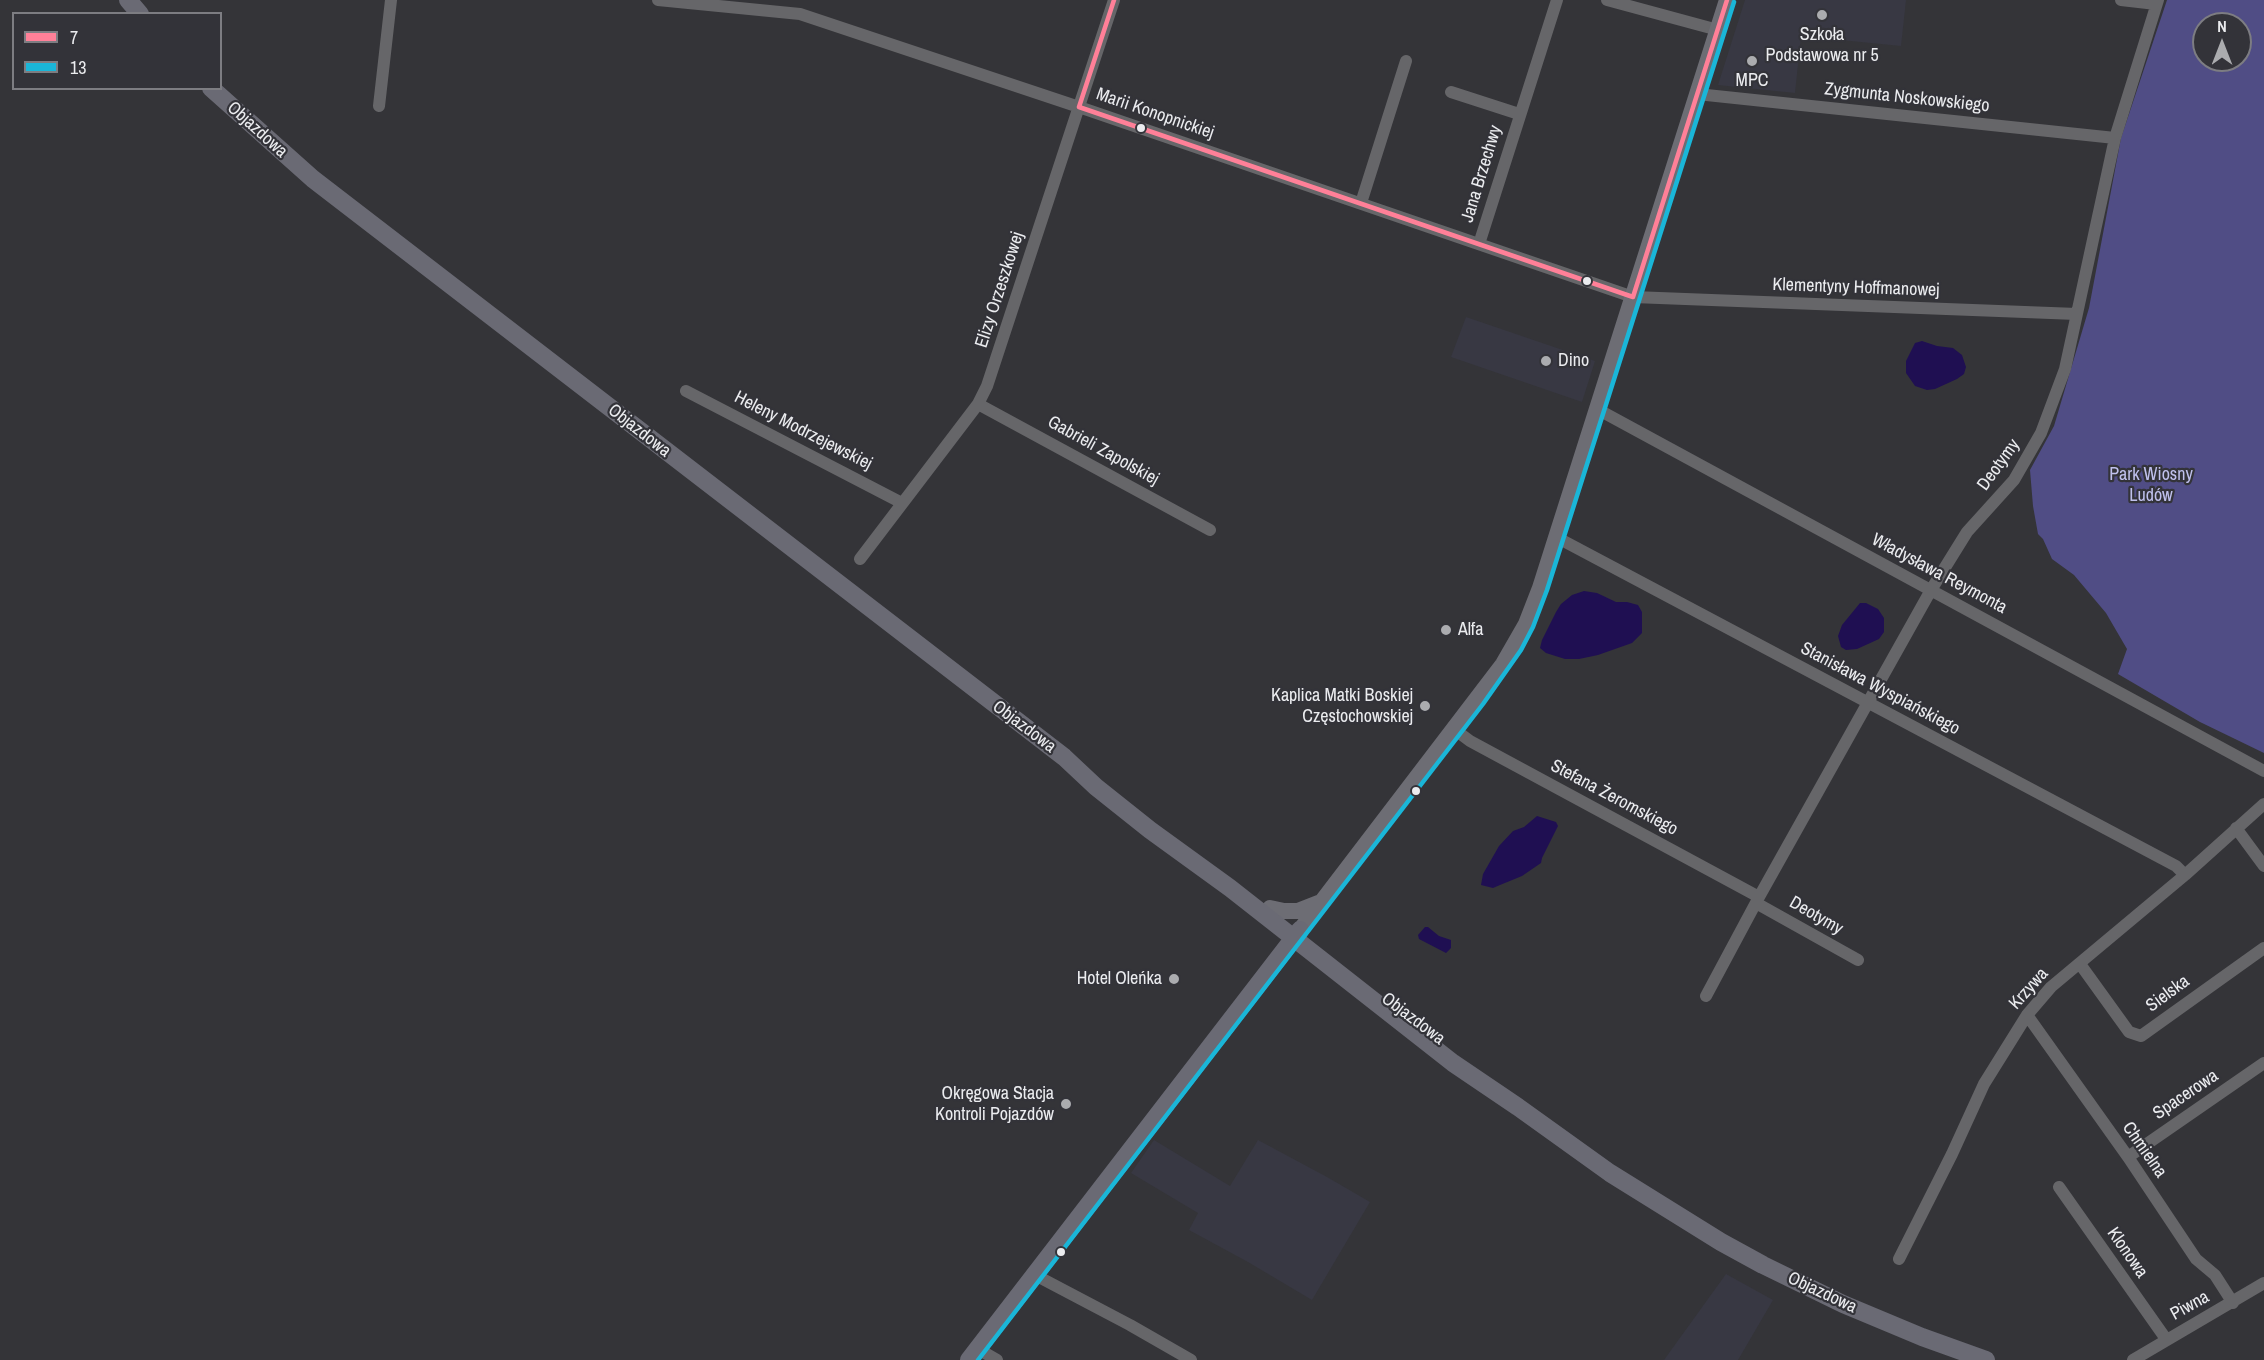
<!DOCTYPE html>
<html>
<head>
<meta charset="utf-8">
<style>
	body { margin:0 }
	#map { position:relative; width:2264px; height:1360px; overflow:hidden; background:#343438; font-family:"Archivo Narrow",sans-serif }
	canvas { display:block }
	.legend { position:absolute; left:12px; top:12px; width:210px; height:78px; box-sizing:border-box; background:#333339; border:2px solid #7d7d82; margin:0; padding:8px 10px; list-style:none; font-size:18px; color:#ebecef }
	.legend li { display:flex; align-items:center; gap:12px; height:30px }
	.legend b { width:30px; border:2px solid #7d7d82 }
	.north { position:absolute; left:2192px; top:12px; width:60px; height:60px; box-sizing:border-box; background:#333339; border:2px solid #7d7d82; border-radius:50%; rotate:0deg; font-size:16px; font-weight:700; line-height:24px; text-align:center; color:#ebecef }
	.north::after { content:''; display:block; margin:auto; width:21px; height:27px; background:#abacaf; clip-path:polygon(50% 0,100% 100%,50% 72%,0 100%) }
</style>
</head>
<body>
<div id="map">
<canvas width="2264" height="1360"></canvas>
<ul class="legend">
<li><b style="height:8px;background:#ff8098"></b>7</li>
<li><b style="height:8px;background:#1ab6d8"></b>13</li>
</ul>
<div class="north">N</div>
</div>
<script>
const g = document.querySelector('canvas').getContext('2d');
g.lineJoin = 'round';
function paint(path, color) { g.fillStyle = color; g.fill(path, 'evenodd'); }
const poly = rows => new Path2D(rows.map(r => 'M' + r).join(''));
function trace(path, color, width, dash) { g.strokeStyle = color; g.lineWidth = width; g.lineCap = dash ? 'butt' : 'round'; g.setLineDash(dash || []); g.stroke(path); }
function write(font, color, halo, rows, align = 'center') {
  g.font = font + ' "Archivo Narrow",sans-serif'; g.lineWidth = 4.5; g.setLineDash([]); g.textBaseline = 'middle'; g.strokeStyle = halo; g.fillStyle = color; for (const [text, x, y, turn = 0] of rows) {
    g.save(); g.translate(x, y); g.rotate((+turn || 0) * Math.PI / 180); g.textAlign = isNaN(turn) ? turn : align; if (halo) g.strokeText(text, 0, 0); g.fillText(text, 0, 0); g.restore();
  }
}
paint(poly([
	[1745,0,1906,0,1901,46,1801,36,1795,93,1718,85],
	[1466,317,1595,361,1582,402,1451,357],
	[1154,1140,1230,1186,1258,1140,1327,1177,1370,1202,1312,1300,1248,1262,1189,1230,1198,1213,1131,1173],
	[1726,1274,1773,1300,1738,1360,1664,1360]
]), '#383843');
paint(poly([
	[2167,0,2264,0,2264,753,2200,722,2118,674,2127,649,2106,613,2074,575,2052,559,2043,539,2038,534,2033,506,2030,470,2054,426,2089,308,2121,138],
	[2204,24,2240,24,2240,60,2204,60]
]), '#504d85');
paint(poly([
	[1922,341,1937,346,1953,348,1962,355,1966,367,1964,374,1957,379,1935,389,1927,390,1915,386,1906,373,1906,361,1915,343],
	[1584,591,1597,593,1616,602,1627,602,1638,605,1642,612,1642,633,1632,643,1598,655,1579,659,1565,659,1546,653,1540,648,1542,640,1556,612,1561,604,1572,595],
	[1860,603,1866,603,1878,609,1884,618,1884,632,1879,639,1857,649,1846,650,1841,647,1838,636,1842,625],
	[1537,816,1556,822,1558,826,1542,858,1541,863,1522,876,1500,885,1493,888,1481,885,1483,874,1499,846,1513,831,1524,827],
	[1425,927,1428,927,1439,936,1451,940,1451,948,1446,953,1419,939,1418,935]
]), '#1f0f52');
trace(poly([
	[658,0,800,14,1079,107,1633,297,2077,314],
	[1607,0,1718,30],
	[2121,0,2156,4],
	[1451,92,1519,114],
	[1697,94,2115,138],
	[379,106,391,0],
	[1361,203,1406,61],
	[1479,244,1557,0],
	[686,391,902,503],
	[978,404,1210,530],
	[1597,409,2264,771],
	[1556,537,2176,866,2185,875],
	[860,559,978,404,987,386,1114,0],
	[1454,729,1470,741,1759,897],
	[2236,828,2264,866],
	[1756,903,1858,960],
	[2080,964,2129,1032,2141,1036,2264,948],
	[1706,996,1759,897,1931,590,1967,532,2014,480,2041,433,2065,369,2115,138,2158,0],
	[2027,1015,2128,1157,2196,1259,2215,1275,2233,1303],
	[2128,1157,2264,1063],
	[2059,1187,2166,1339],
	[1899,1259,1952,1154,1984,1084,2027,1015,2051,987,2185,875,2264,804],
	[1035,1275,1130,1325,1191,1360],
	[978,1349,997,1360],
	[2133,1360,2264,1283]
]), '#666669', 12);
trace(poly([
	[1270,908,1284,911,1298,911,1321,902],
	[1300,930,1503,664,1526,624,1540,588,1727,0]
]), '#6d6d74', 16);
trace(poly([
	[128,0,140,14],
	[211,88,313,179,1064,757,1096,787,1150,830,1230,888,1453,1063,1518,1107,1610,1173,1721,1242,1763,1265,1843,1304,1922,1337,1986,1360],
	[969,1360,1300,930]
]), '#6a6a74', 18);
trace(poly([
	[1079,107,1633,297],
	[1079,107,1114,0],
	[1633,297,1727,0]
]), '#ff8098', 4.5);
trace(poly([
	[978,1360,1483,704,1521,650,1533,627,1547,590,1734,2]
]), '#1ab6d8', 4.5);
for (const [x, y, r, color] of [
	[1822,15,6,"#abacaf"],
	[1752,61,6,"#abacaf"],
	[1141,128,5,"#ebecef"],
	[1587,281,5,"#ebecef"],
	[1546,361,6,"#abacaf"],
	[1446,630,6,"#abacaf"],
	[1425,706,6,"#abacaf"],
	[1416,791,5,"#ebecef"],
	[1174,979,6,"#abacaf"],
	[1066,1104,6,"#abacaf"],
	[1061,1252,5,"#ebecef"]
]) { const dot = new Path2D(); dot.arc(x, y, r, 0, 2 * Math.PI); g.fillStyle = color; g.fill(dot); trace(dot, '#333339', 2); }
write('18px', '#ebecef', '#333339', [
	["Szkoła",1822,35,"center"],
	["Podstawowa nr 5",1822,56,"center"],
	["MPC",1752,81,"center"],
	["Dino",1558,361,"left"],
	["Alfa",1458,630,"left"],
	["Kaplica Matki Boskiej",1413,696],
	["Częstochowskiej",1413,717],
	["Hotel Oleńka",1162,979],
	["Okręgowa Stacja",1054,1094],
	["Kontroli Pojazdów",1054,1115]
], 'right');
write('18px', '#ebecef', '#333339', [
	["Zygmunta Noskowskiego",1907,98,6],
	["Marii Konopnickiej",1155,114,19],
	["Objazdowa",257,130,42],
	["Jana Brzechwy",1482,174,-73],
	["Klementyny Hoffmanowej",1856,288,2],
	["Elizy Orzeszkowej",1000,290,-72],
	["Objazdowa",639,431,38],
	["Heleny Modrzejewskiej",803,431,27],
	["Gabrieli Zapolskiej",1103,451,29],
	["Deotymy",1999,465,-54],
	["Władysława Reymonta",1939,574,28],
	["Stanisława Wyspiańskiego",1880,689,28],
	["Objazdowa",1024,727,37],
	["Stefana Żeromskiego",1614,798,28],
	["Deotymy",1816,916,30],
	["Krzywa",2029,989,-48],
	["Sielska",2168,994,-36],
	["Objazdowa",1413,1019,37],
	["Spacerowa",2186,1095,-34],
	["Chmielna",2144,1150,55],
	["Klonowa",2127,1253,55],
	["Objazdowa",1822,1293,25],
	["Piwna",2190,1306,-29]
]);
write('18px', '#c0c1ed', '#333339', [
	["Park Wiosny",2151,475],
	["Ludów",2151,496]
]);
</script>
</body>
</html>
